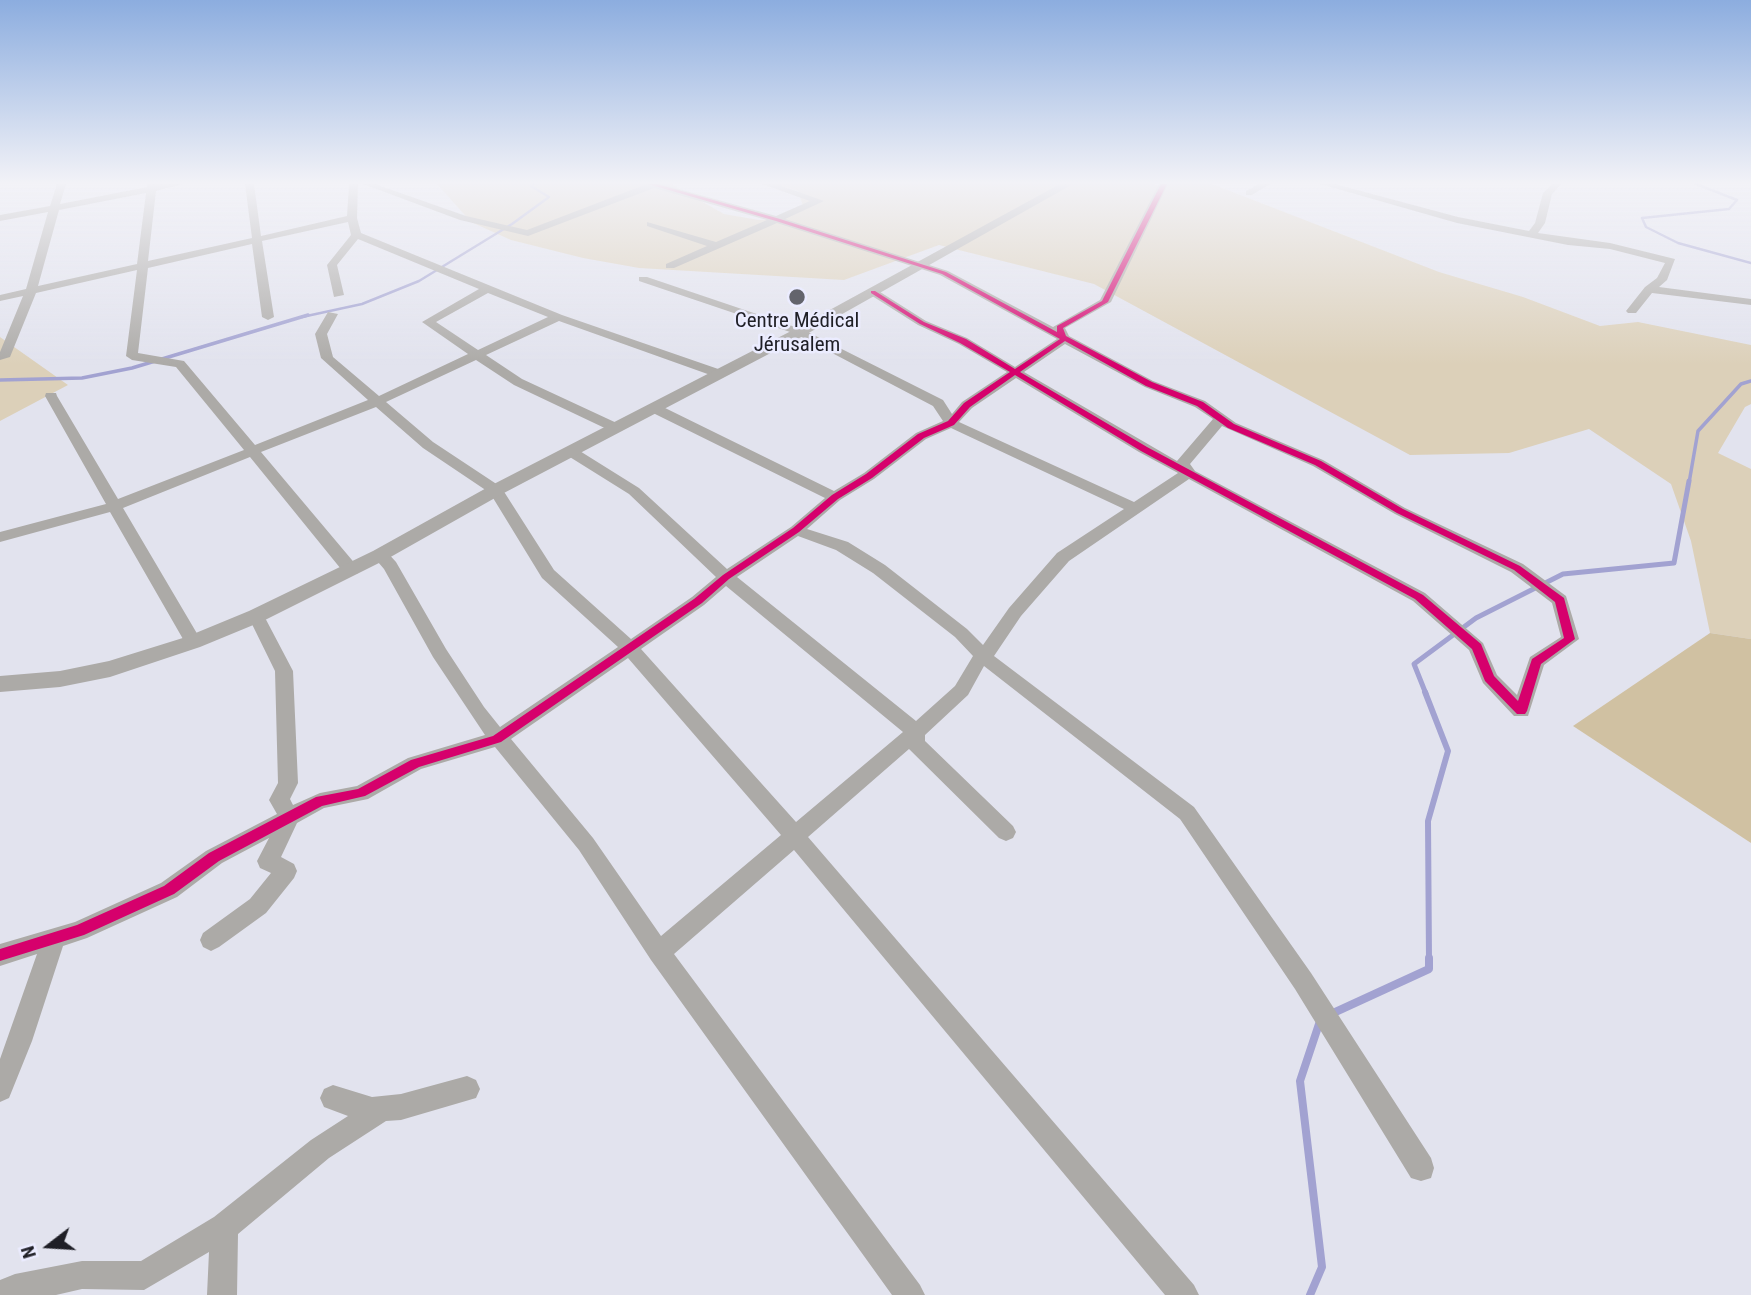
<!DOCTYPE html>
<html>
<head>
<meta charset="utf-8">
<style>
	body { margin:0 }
	#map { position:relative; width:1751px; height:1295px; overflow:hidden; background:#e2e3ee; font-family:"Roboto Condensed",sans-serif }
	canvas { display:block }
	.north { position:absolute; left:14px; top:1211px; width:70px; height:70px; -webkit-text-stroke:5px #ebecff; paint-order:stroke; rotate:253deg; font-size:19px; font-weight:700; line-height:28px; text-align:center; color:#1f1f26 }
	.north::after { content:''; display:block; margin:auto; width:24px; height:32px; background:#1f1f26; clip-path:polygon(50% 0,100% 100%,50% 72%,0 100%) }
</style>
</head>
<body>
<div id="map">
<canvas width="1751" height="1295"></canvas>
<div class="north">N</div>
</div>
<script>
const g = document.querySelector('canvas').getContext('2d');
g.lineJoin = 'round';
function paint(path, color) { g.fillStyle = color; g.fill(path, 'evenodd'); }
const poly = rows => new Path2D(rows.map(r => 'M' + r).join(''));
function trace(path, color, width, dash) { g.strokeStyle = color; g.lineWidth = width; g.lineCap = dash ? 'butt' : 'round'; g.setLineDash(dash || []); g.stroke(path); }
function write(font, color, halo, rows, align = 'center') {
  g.font = font + ' "Roboto Condensed",sans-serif'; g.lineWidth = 5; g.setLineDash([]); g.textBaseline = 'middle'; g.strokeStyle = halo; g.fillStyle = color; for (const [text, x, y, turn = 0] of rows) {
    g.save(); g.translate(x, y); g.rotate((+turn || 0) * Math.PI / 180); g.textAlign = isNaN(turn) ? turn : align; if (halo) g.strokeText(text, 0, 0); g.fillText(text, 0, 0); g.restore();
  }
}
paint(poly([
	[437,184,671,184,724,214,759,220,786,218,803,206,798,191,774,184,1153,184,1165,187,1169,184,1212,184,1439,272,1523,297,1600,326,1638,322,1751,345,1751,404,1745,407,1718,453,1751,469,1751,639,1710,633,1691,541,1671,484,1589,429,1509,453,1410,455,1094,284,939,245,844,280,639,268,583,258,511,240,471,222],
	[0,337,68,385,0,421]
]), '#dcd0b9');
paint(poly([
	[1710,633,1751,639,1751,843,1573,726]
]), '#d0c1a2');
trace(poly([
	[1696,184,1737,200,1729,209,1642,218,1646,227,1678,243,1751,263],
	[302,317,362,304,419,281,512,224,549,197,531,186,534,184]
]), '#a2a2d1', 2.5);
trace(poly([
	[0,380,82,378,132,368,308,315],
	[1689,483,1698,431,1741,384,1751,381]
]), '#a2a2d1', 3.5);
trace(poly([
	[1426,694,1414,664,1476,618,1563,574,1674,563,1689,481]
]), '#a2a2d1', 5);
trace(poly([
	[1425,692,1448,751,1428,821,1429,960]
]), '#a2a2d1', 6);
trace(poly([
	[1331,1014,1429,969,1429,958],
	[1310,1295,1322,1267,1300,1081,1320,1021]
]), '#a2a2d1', 8);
paint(poly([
	[57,184,66,184,60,204,147,187,148,184,182,184,156,191,148,261,252,238,245,184,254,184,261,236,347,216,349,184,358,184,357,218,361,233,562,315,724,371,724,377,716,377,559,321,486,355,522,379,621,425,621,431,611,431,514,385,476,360,386,402,433,442,501,487,554,570,631,639,692,597,716,577,629,494,565,454,565,448,575,448,639,488,727,569,791,527,825,498,651,412,651,406,661,406,834,491,864,473,916,433,943,421,933,406,796,334,639,281,639,277,647,277,804,330,943,400,952,414,962,402,1007,372,959,344,918,325,869,294,869,290,877,290,926,321,967,338,1015,367,1057,339,940,275,777,223,674,268,666,268,666,264,707,246,647,226,647,222,716,242,767,220,654,188,528,236,460,220,363,184,375,184,466,216,527,230,647,184,661,184,776,216,810,201,762,184,776,184,824,201,785,219,948,271,1053,327,1100,300,1159,184,1168,184,1111,302,1065,328,1069,336,1153,381,1205,401,1236,423,1323,460,1405,508,1523,564,1566,596,1579,639,1544,665,1528,716,1514,716,1483,683,1469,650,1413,601,1189,479,1069,561,1021,616,994,656,1194,807,1311,973,1431,1158,1434,1168,1431,1178,1421,1181,1411,1178,1295,989,1180,819,984,666,968,695,925,735,925,741,1013,826,1016,832,1013,838,1006,841,999,838,909,749,808,837,1194,1285,1199,1295,1165,1295,794,850,674,954,920,1285,925,1295,892,1295,651,960,579,850,495,747,421,769,368,799,324,808,297,823,281,857,294,864,297,871,294,878,266,913,219,947,211,951,203,947,200,940,203,933,250,899,271,873,260,868,257,861,269,838,222,863,177,897,87,938,63,946,32,1041,9,1098,0,1102,0,1059,37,954,0,966,0,944,75,922,161,883,206,851,277,814,269,800,278,783,275,671,248,616,250,612,262,612,293,671,298,783,290,799,293,805,320,793,357,786,408,758,485,735,433,657,384,569,372,555,374,551,386,551,396,562,446,649,484,707,500,727,618,647,542,578,490,493,423,448,376,407,261,452,357,566,359,570,357,574,345,574,250,457,123,508,202,642,199,646,187,646,110,512,0,542,0,532,106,504,45,396,46,393,56,393,57,396,118,499,244,450,176,367,132,360,126,356,137,270,36,293,10,357,0,360,0,352,23,296,0,301,0,295,26,289,48,212,0,221,0,215,50,206,57,184],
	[146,193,137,264,38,286,59,210,146,193],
	[348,222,351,235,327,265,334,297,344,295,337,265,358,239,479,289,422,322,468,354,379,396,333,357,327,334,338,314,328,312,315,334,321,358,368,400,255,445,184,361,138,353,148,268,252,244,262,317,268,320,274,317,262,241,348,222],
	[488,293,548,317,478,350,436,322,488,293],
	[1065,344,1145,387,1195,407,1213,419,1177,461,1024,372,1065,344],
	[1016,378,1139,452,1178,473,1134,502,959,422,972,408,1016,378],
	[1222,426,1313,466,1395,514,1511,572,1552,603,1561,637,1530,657,1517,695,1497,675,1483,643,1425,593,1195,471,1190,464,1222,426],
	[951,428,1124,509,1057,553,1009,608,983,645,967,629,885,565,848,542,807,529,840,500,874,479,926,439,951,428],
	[798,536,836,550,873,573,955,637,973,656,955,686,916,721,737,577,798,536],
	[726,586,903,732,796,822,641,649,704,605,726,586],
	[628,658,781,835,661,936,593,838,511,739,628,658],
	[1259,184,1270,184,1252,195,1246,195,1246,191,1259,184],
	[1320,184,1335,184,1458,217,1529,231,1535,223,1543,193,1552,184,1561,184,1552,194,1545,223,1538,233,1610,243,1675,259,1667,280,1659,287,1751,299,1751,305,1652,293,1636,313,1628,313,1626,311,1645,287,1657,278,1665,263,1610,249,1568,245,1457,223,1320,184],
	[467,1076,476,1080,480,1089,476,1098,401,1120,386,1121,329,1158,238,1234,237,1295,207,1295,209,1252,144,1290,82,1289,56,1295,0,1295,0,1280,15,1274,82,1261,141,1261,214,1217,311,1140,348,1116,324,1107,320,1098,324,1089,333,1085,372,1097,401,1094,467,1076]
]), '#acaaa7');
paint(poly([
	[1060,184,1073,184,805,335,502,494,387,559,263,621,200,647,110,677,60,687,0,692,0,676,60,671,109,661,186,637,249,611,373,551,490,486,795,329,1060,184]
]), '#acaaa7');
paint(poly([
	[648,184,657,184,780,219,946,272,1057,332,1057,326,1102,301,1161,184,1167,184,1108,302,1063,328,1066,336,1152,382,1203,402,1234,424,1321,461,1403,509,1520,566,1564,598,1575,639,1541,664,1527,711,1525,714,1517,714,1485,681,1472,649,1415,599,1141,451,1015,375,970,407,954,425,924,438,872,478,838,499,799,532,729,579,702,603,501,742,419,767,365,796,322,806,219,861,174,894,84,935,0,961,0,949,77,925,164,886,209,853,316,797,358,789,411,760,493,736,694,599,723,575,793,528,832,495,866,474,918,434,948,421,964,403,1010,372,960,343,920,324,871,293,871,291,875,291,924,322,966,339,1015,369,1060,339,942,274,776,221,648,184],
	[1065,341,1146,386,1197,406,1228,428,1315,465,1397,513,1514,570,1555,602,1564,638,1532,659,1518,701,1494,676,1481,644,1423,595,1147,447,1020,372,1065,341]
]), '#d6006c');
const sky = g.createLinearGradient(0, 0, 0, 365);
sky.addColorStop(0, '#8caddf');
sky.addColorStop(0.5, '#f2f2f7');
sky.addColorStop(1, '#f2f2f700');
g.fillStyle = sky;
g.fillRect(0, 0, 1751, 365);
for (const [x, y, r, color] of [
	[797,297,9,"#63646c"]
]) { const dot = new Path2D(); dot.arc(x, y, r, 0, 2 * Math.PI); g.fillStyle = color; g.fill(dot); trace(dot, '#ebecff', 2.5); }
write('21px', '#1f1f26', '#ebecff', [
	["Centre Médical",797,322],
	["Jérusalem",797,346]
]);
</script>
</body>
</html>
